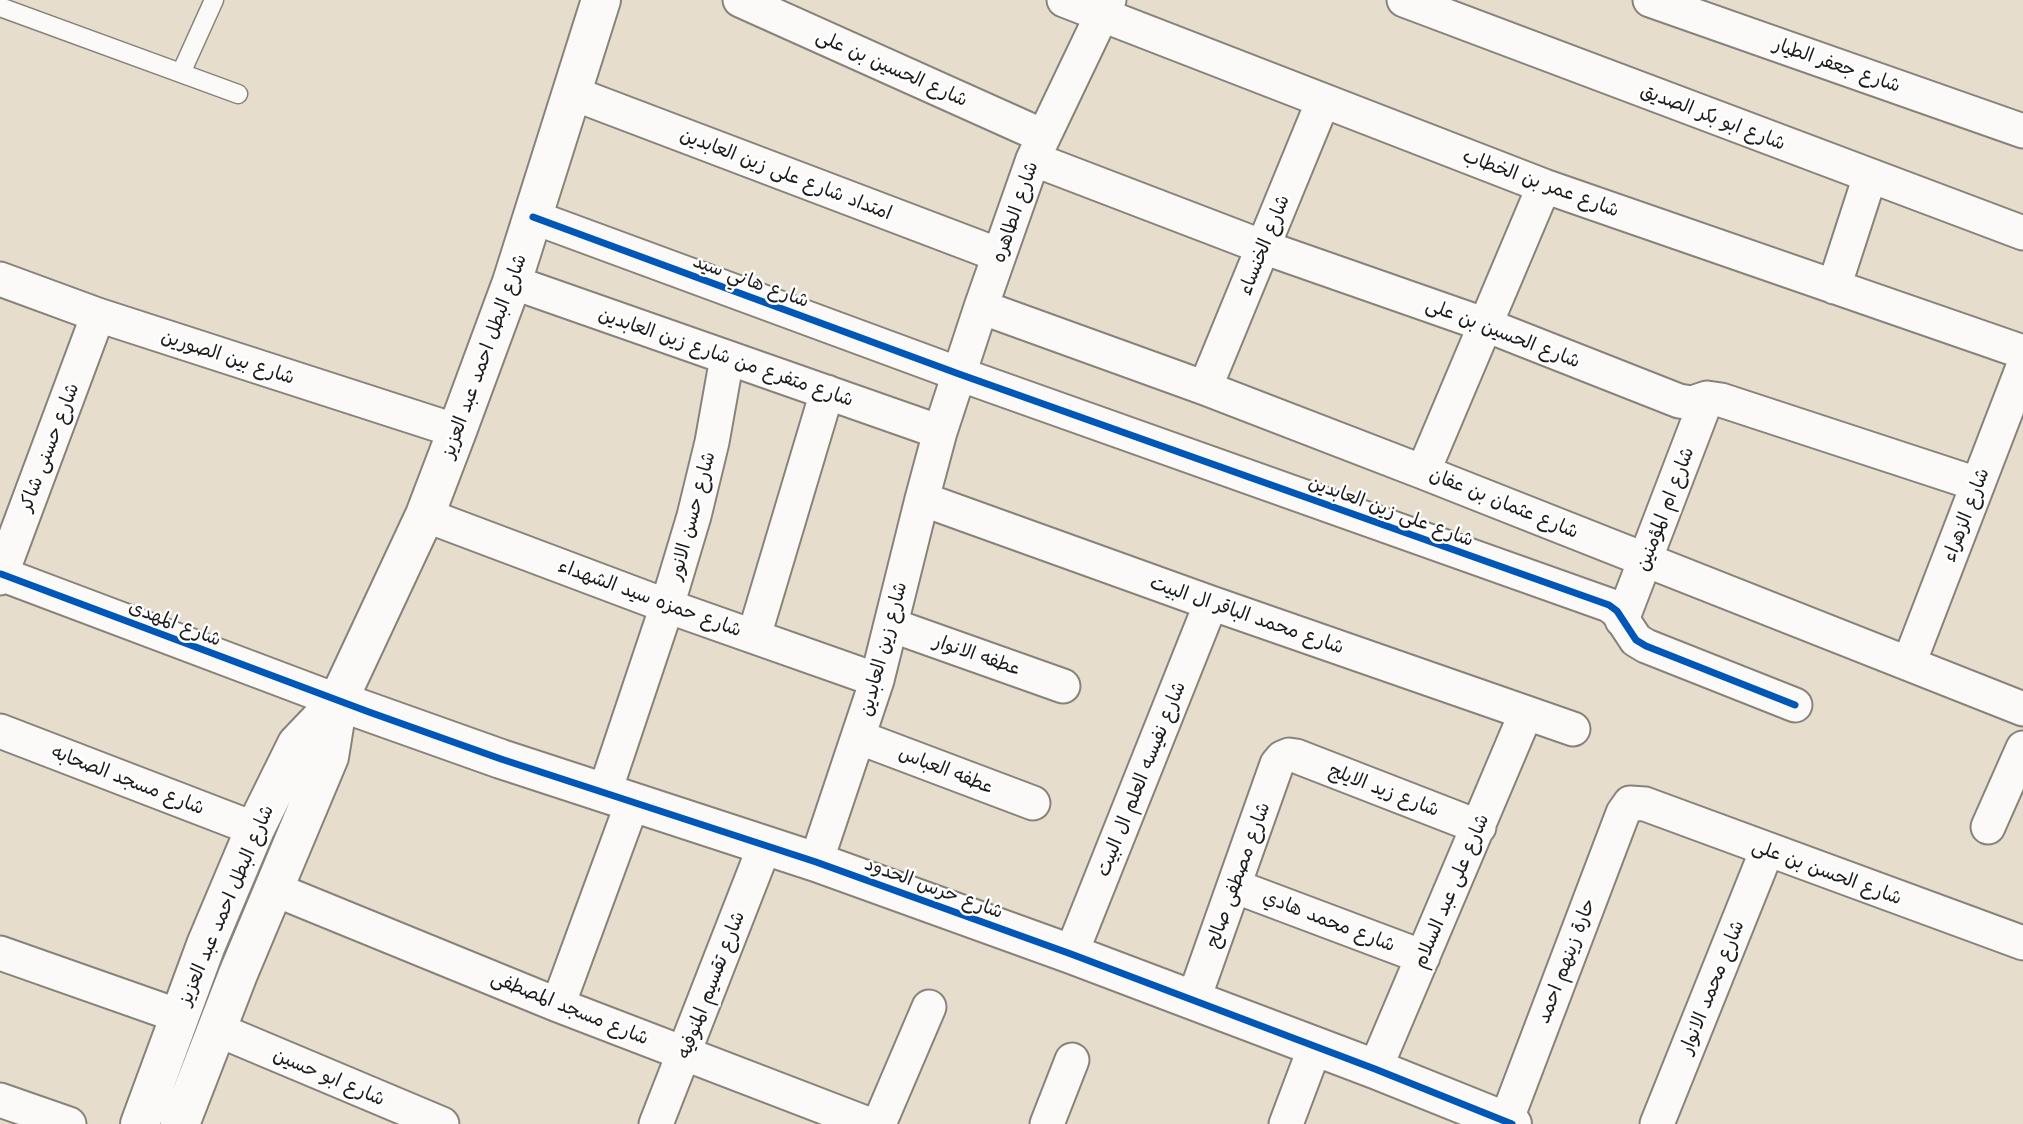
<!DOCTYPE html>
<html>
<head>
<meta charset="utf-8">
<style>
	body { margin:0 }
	canvas { display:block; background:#e7ddcd }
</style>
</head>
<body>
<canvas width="2023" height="1124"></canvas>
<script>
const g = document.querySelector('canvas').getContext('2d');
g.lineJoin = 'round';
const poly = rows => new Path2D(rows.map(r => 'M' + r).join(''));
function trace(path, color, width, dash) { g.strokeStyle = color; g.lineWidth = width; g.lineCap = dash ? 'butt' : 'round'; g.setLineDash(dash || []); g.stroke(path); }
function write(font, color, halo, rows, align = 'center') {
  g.font = font + ' Mali,"Playpen Sans Arabic",sans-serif'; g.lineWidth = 5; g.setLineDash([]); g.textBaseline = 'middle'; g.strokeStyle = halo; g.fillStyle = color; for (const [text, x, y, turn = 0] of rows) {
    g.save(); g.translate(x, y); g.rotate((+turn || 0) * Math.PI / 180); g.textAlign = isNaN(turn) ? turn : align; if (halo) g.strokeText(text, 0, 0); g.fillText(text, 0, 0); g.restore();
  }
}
const service = poly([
	[0,7,238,94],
	[181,73,214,0]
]);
const minor = poly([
	[740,0,1043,136],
	[1064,0,1544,186,2023,352],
	[1404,0,2023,233],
	[1650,0,2023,131],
	[572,93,999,255],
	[1033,159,1263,247,1486,325,1679,401,1692,403,1707,398,1721,400,1977,484],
	[533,217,959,374,1609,605,1617,611,1636,640,1646,646,1795,705],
	[0,279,98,315,457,431],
	[512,282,940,432],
	[1834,287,1870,176],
	[981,307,1205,388,1423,472,2023,709],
	[1205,388,1323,101],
	[1423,472,1544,186],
	[922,499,1211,603,1573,729],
	[425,515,667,606,877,680],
	[1,574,338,701],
	[0,578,98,315],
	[1622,620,1707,398],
	[891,625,1063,686],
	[754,636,827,392],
	[1909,663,2023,367],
	[0,731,255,829],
	[858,737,1033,803],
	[605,791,667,606,694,516,712,442,727,358],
	[1988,827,2023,748],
	[816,862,877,680,922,499,940,432,981,307,1033,159,1109,0],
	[1234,886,1423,957],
	[274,889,558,1005,868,1124],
	[0,953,179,1016],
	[1071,954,1211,603],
	[1193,1001,1277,764,1282,758,1289,755,1296,756,1479,827],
	[558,1005,633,801],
	[216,1029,442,1124],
	[1375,1069,1526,713],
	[0,1100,69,1124],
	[1506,1121,1623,813,1630,803,1645,804,2023,943],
	[656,1124,765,845],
	[879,1124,929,1007],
	[1047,1124,1072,1060],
	[1286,1124,1315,1047],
	[1657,1124,1767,850]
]);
const tertiary = poly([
	[338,701,501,759,816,862,1071,954,1375,1069,1512,1124]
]);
const secondary = poly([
	[140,1124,206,945,255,829,297,744,338,701],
	[180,1124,238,974,329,757,338,701,425,515,457,431,512,282,601,0]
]);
trace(service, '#88837a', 21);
trace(minor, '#88837a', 37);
trace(tertiary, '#88837a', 42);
trace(secondary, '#88837a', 42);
trace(service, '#fbfaf8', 18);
trace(minor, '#fbfaf8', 33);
trace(tertiary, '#fbfaf8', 38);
trace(secondary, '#fbfaf8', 38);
trace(poly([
	[533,217,959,374,1609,605,1617,611,1636,640,1646,646,1795,705],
	[1,574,369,712,501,759,816,862,1071,954,1375,1069,1512,1124]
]), '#0057b8', 7);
write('19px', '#1c1c1c', '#fff', [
	["شارع جعفر الطيار",1837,65,19],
	["شارع الحسين بن على",892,68,24],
	["شارع ابو بكر الصديق",1713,117,21],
	["امتداد شارع على زين العابدين",786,174,21],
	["شارع عمر بن الخطاب",1541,183,20],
	["شارع الطاهره",1015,212,-71],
	["شارع الخنساء",1264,245,-68],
	["شارع هاني سيد",751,281,20],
	["شارع الحسين بن على",1503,333,21],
	["شارع البطل احمد عبد العزيز",484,356,-70],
	["شارع بين الصورين",228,357,18],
	["شارع متفرع من شارع زين العابدين",726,357,19],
	["شارع حسنى شاكر",49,447,-69],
	["شارع عثمان بن عفان",1504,503,22],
	["شارع ام المؤمنين",1665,509,-69],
	["شارع على زين العابدين",1391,511,20],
	["شارع الزهراء",1966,515,-69],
	["شارع حسن الانور",692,516,-75],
	["شارع حمزه سيد الشهداء",650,598,20],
	["شارع محمد الباقر ال البيت",1247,615,19],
	["شارع المهدى",175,623,21],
	["شارع زين العابدين",883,649,-75],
	["عطفه الانوار",977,655,19],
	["عطفه العباس",946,770,21],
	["شارع نفيسه العلم ال البيت",1141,779,-68],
	["شارع مسجد الصحابه",128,780,21],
	["شارع زيد الايلج",1384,790,21],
	["شارع الحسن بن على",1827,872,20],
	["شارع مصطفى صالح",1238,875,-70],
	["شارع حرس الحدود",934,888,20],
	["شارع على عبد السلام",1451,891,-67],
	["شارع البطل احمد عبد العزيز",226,905,-67],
	["شارع محمد هادي",1329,921,21],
	["حارة زينهم احمد",1566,961,-69],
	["شارع تقسيم المنوفيه",711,985,-69],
	["شارع محمد الانوار",1712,987,-68],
	["شارع مسجد المصطفى",570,1008,22],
	["شارع ابو حسين",329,1077,23]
]);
</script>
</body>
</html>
